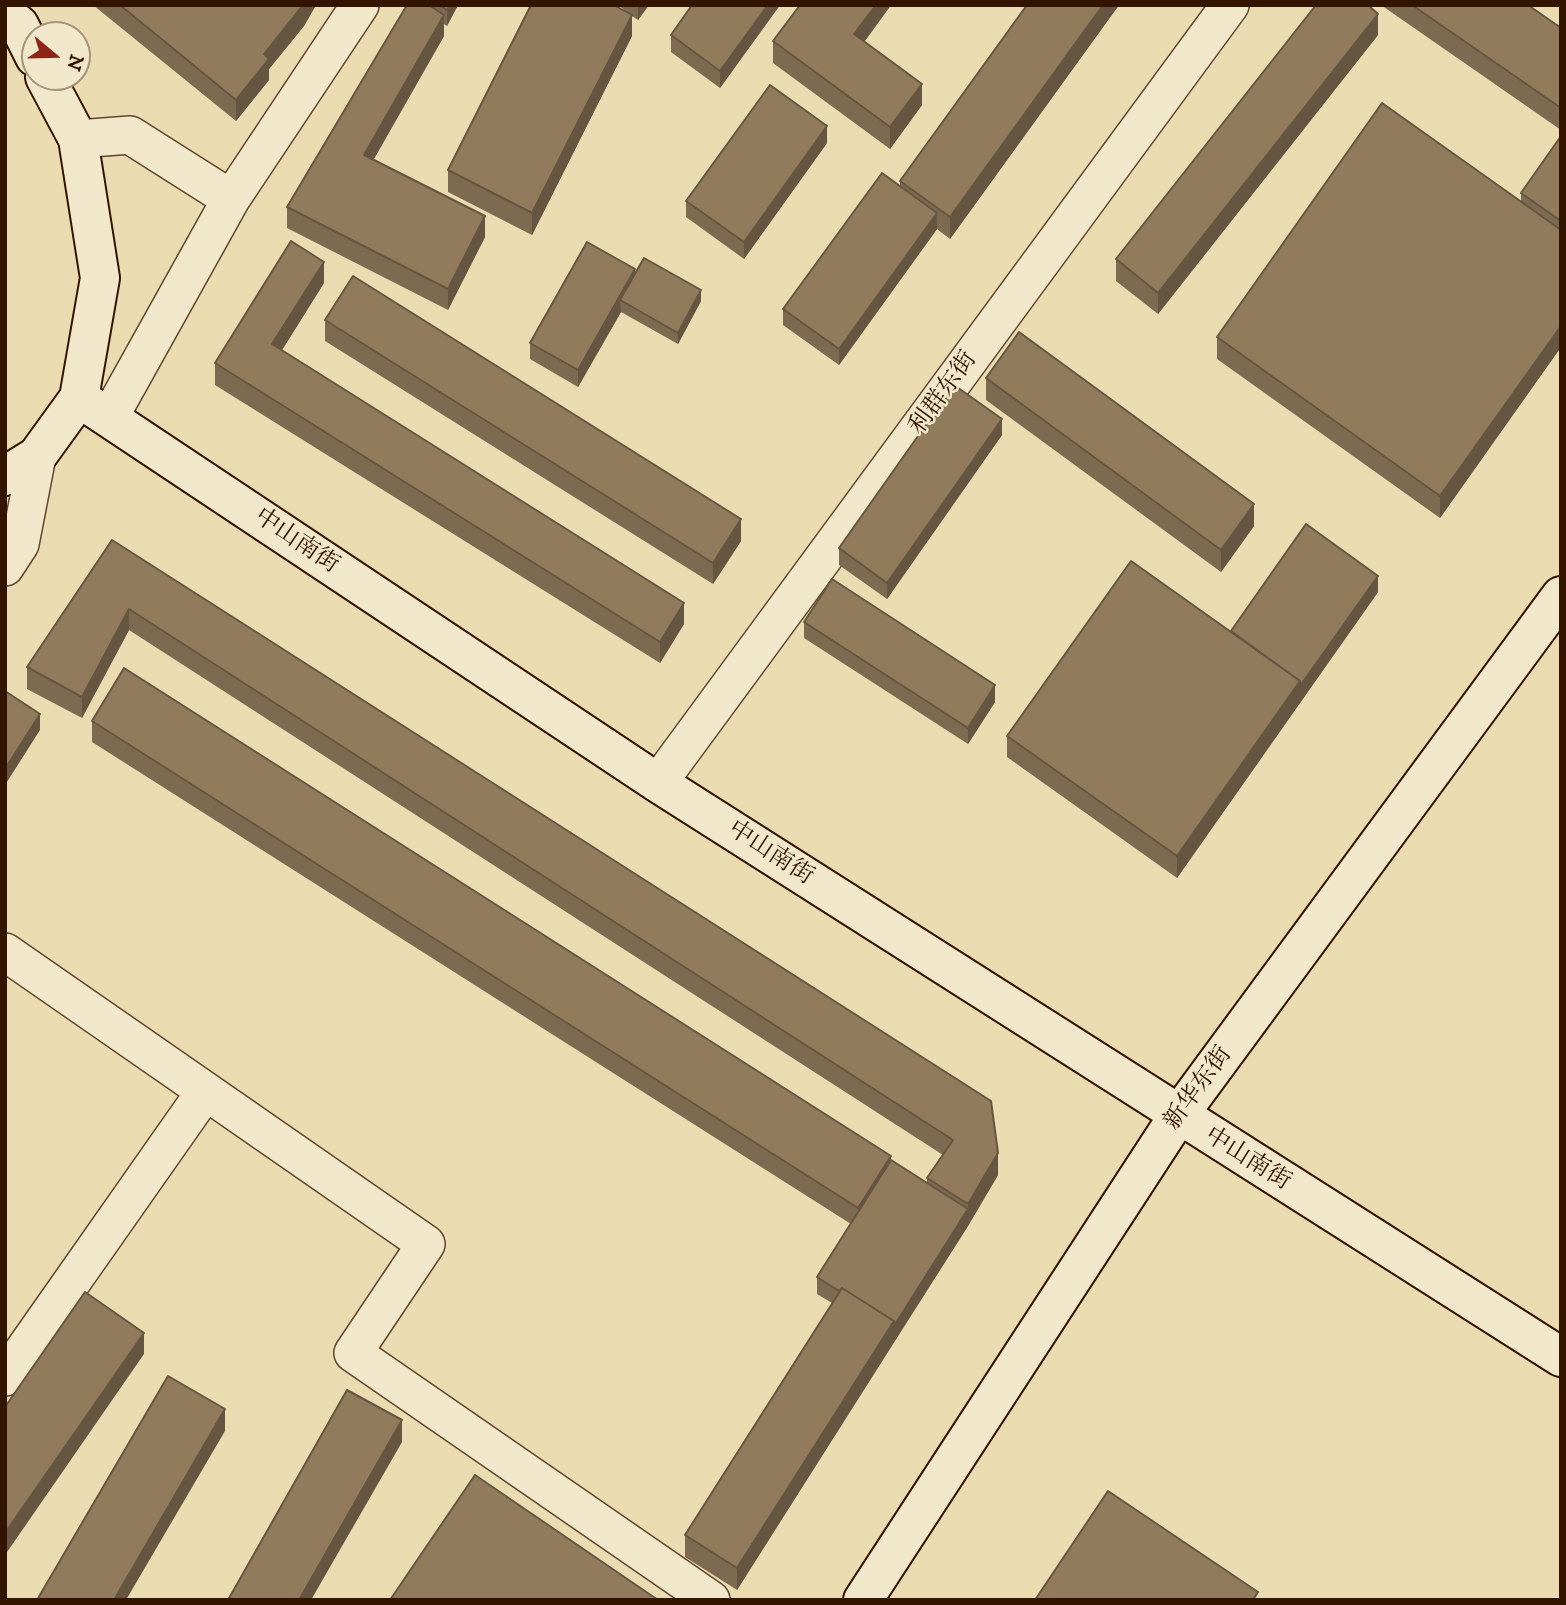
<!DOCTYPE html>
<html>
<head>
<meta charset="utf-8">
<style>
	body { margin:0 }
	#map { position:relative; width:1566px; height:1605px; overflow:hidden; background:#eadbb1; font-family:"IM FELL DW Pica",serif }
	canvas { display:block }
	.frame { position:absolute; inset:0; border:7px solid #321401; pointer-events:none }
	.north { position:absolute; left:21px; top:21px; width:70px; height:70px; box-sizing:border-box; background:#f1e8cc; border:2px solid #a5937b; border-radius:50%; rotate:109deg; font-size:19px; font-weight:700; line-height:28px; text-align:center; color:#321401 }
	.north::after { content:''; display:block; margin:auto; width:24px; height:32px; background:#8f2418; clip-path:polygon(50% 0,100% 100%,50% 72%,0 100%) }
</style>
</head>
<body>
<div id="map">
<canvas width="1566" height="1605"></canvas>
<div class="frame"></div>
<div class="north">N</div>
</div>
<script>
const g = document.querySelector('canvas').getContext('2d');
g.lineJoin = 'round';
const poly = rows => new Path2D(rows.map(r => 'M' + r).join(''));
function trace(path, color, width, dash) { g.strokeStyle = color; g.lineWidth = width; g.lineCap = dash ? 'butt' : 'round'; g.setLineDash(dash || []); g.stroke(path); }
function paint(path, color) { g.fillStyle = color; g.fill(path, 'evenodd'); }
function write(font, color, halo, rows, align = 'center') {
  g.font = font + ' "IM FELL DW Pica","Noto Serif SC",serif'; g.lineWidth = 5; g.setLineDash([]); g.textBaseline = 'middle'; g.strokeStyle = halo; g.fillStyle = color; for (const [text, x, y, turn = 0] of rows) {
    g.save(); g.translate(x, y); g.rotate((+turn || 0) * Math.PI / 180); g.textAlign = isNaN(turn) ? turn : align; if (halo) g.strokeText(text, 0, 0); g.fillText(text, 0, 0); g.restore();
  }
}
const street = poly([
	[78,139,130,135,231,199,360,5],
	[109,418,231,199],
	[5,567,20,544,37,456],
	[658,783,1230,5],
	[5,952,426,1244,353,1353,711,1600],
	[5,1377,205,1092]
]);
const secondary = poly([
	[5,14,19,25,35,57],
	[45,77,78,139,100,278,79,398],
	[5,476,37,456,79,398,658,783,1561,1357],
	[863,1600,1178,1116,1561,596]
]);
trace(street, '#60462d', 40);
trace(secondary, '#321401', 42);
trace(street, '#f1e8cc', 37);
trace(secondary, '#f1e8cc', 38);
paint(poly([
	[93,5,316,5,304,26,269,69,269,80,236,121],
	[407,5,458,5,447,26,444,24,444,36,374,159,485,237,448,310,287,228,287,207],
	[618,5,649,5,638,20,632,16,632,36,532,235,448,192,448,170,626,11],
	[692,5,780,5,720,88,671,52,671,35],
	[800,5,891,5,864,42,922,105,890,149,773,63,773,41],
	[1022,5,1119,5,950,239,937,229,839,365,783,325,783,309,900,186,900,181,1025,7],
	[1381,5,1528,5,1561,28,1561,130],
	[1378,35,1158,314,1116,281,1116,259],
	[1561,136,1561,347,1440,518,1217,359,1217,337,1521,202,1521,193],
	[827,143,744,259,686,217,686,201],
	[635,274,701,301,678,344,621,312,578,387,530,359,530,343],
	[324,283,282,350,684,624,660,663,215,385,215,363],
	[325,320,741,541,713,584,325,341],
	[986,378,1254,526,1221,572,986,400],
	[1002,435,887,599,839,565,839,548],
	[112,540,991,1101,998,1175,968,1226,737,1590,685,1557,685,1535,832,1303,817,1294,817,1277,851,1224,92,742,92,721,891,1160,927,1183,927,1178,943,1155,129,630,82,718,27,689,27,667],
	[1378,592,1177,878,1007,757,1007,736],
	[804,622,995,702,968,744,804,638]
]), '#7e6a50');
paint(poly([
	[303,5,316,5,304,26,269,69,269,80,236,121,236,100,264,54],
	[450,5,458,5,447,26,447,10],
	[638,5,649,5,638,20],
	[768,5,780,5,720,88,720,71],
	[876,5,891,5,854,56,854,34],
	[1103,5,1119,5,950,239,950,217],
	[1378,14,1378,35,1158,314,1158,293],
	[444,15,444,36,364,176,364,155],
	[632,15,632,36,532,235,532,213],
	[922,84,922,105,890,149,890,127],
	[827,126,827,143,744,259,744,242],
	[937,213,937,229,839,365,839,349],
	[485,216,485,237,448,310,448,289],
	[324,262,324,283,272,366,272,344],
	[635,269,635,286,620,300,621,312,578,387,578,370],
	[701,290,701,301,678,344,678,333],
	[1561,326,1561,347,1440,518,1440,496],
	[1002,419,1002,435,887,599,887,583],
	[1254,504,1254,526,1221,572,1221,550],
	[741,519,741,541,713,584,713,563],
	[1378,576,1378,592,1177,878,1177,856,1300,681],
	[684,603,684,624,660,663,660,642],
	[129,609,129,630,82,718,82,697],
	[995,685,995,702,968,744,968,728],
	[40,714,40,730,5,785,5,769],
	[998,1153,998,1175,968,1226,894,1342,894,1326,968,1209,968,1204],
	[891,1156,891,1177,858,1229,858,1208],
	[894,1321,894,1342,737,1590,737,1568],
	[144,1333,144,1354,5,1555,5,1533],
	[225,1409,225,1431,126,1600,114,1600],
	[402,1420,402,1442,311,1600,299,1600]
]), '#665641');
const building = poly([
	[120,5,303,5,264,54,269,59,236,100,120,5],
	[407,5,429,5,444,15,364,155,485,216,448,289,287,207,407,5],
	[439,5,450,5,447,10,439,5],
	[531,5,614,5,632,15,532,213,448,170,531,5],
	[692,5,768,5,720,71,671,35,692,5],
	[800,5,876,5,854,34,922,84,890,127,773,41,800,5],
	[1027,5,1103,5,950,217,900,181,1027,5],
	[1316,5,1368,5,1378,14,1158,293,1116,259,1316,5],
	[1412,5,1528,5,1561,28,1561,108,1412,5],
	[770,85,827,126,744,242,686,201,770,85],
	[1382,103,1561,230,1561,326,1440,496,1217,337,1382,103],
	[1561,136,1561,221,1521,193,1561,136],
	[882,173,937,213,839,349,783,309,882,173],
	[291,241,324,262,272,344,684,603,660,642,215,363,291,241],
	[587,242,635,269,578,370,530,343,587,242],
	[644,258,701,290,678,333,620,300,644,258],
	[353,276,741,519,713,563,325,320,353,276],
	[1019,332,1254,504,1221,550,986,378,1019,332],
	[954,385,1002,419,887,583,839,548,954,385],
	[1306,524,1378,576,1300,686,1300,681,1231,631,1306,524],
	[112,540,991,1101,998,1153,968,1204,927,1178,953,1140,129,609,82,697,27,667,112,540],
	[1131,561,1300,681,1177,856,1007,736,1131,561],
	[832,579,995,685,968,728,804,622,832,579],
	[124,668,891,1156,858,1208,92,721,124,668],
	[5,691,40,714,5,769,5,691],
	[891,1160,968,1209,894,1326,894,1321,842,1288,839,1291,817,1277,891,1160],
	[842,1288,894,1321,737,1568,685,1535,842,1288],
	[85,1292,144,1333,5,1533,5,1407,85,1292],
	[168,1376,225,1409,114,1600,37,1600,168,1376],
	[347,1390,402,1420,299,1600,228,1600,347,1390],
	[475,1475,658,1600,390,1600,475,1475],
	[1108,1491,1258,1592,1253,1600,1035,1600,1108,1491]
]);
paint(building, '#927b5d');
trace(building, '#665641', 2);
write('24px', '#321401', '#f1e8cc', [
	["利群东街",944,394,-54],
	["中山南街",296,542,34],
	["中山南街",770,854,33],
	["新华东街",1199,1089,-54],
	["中山南街",1247,1160,32]
]);
</script>
</body>
</html>
